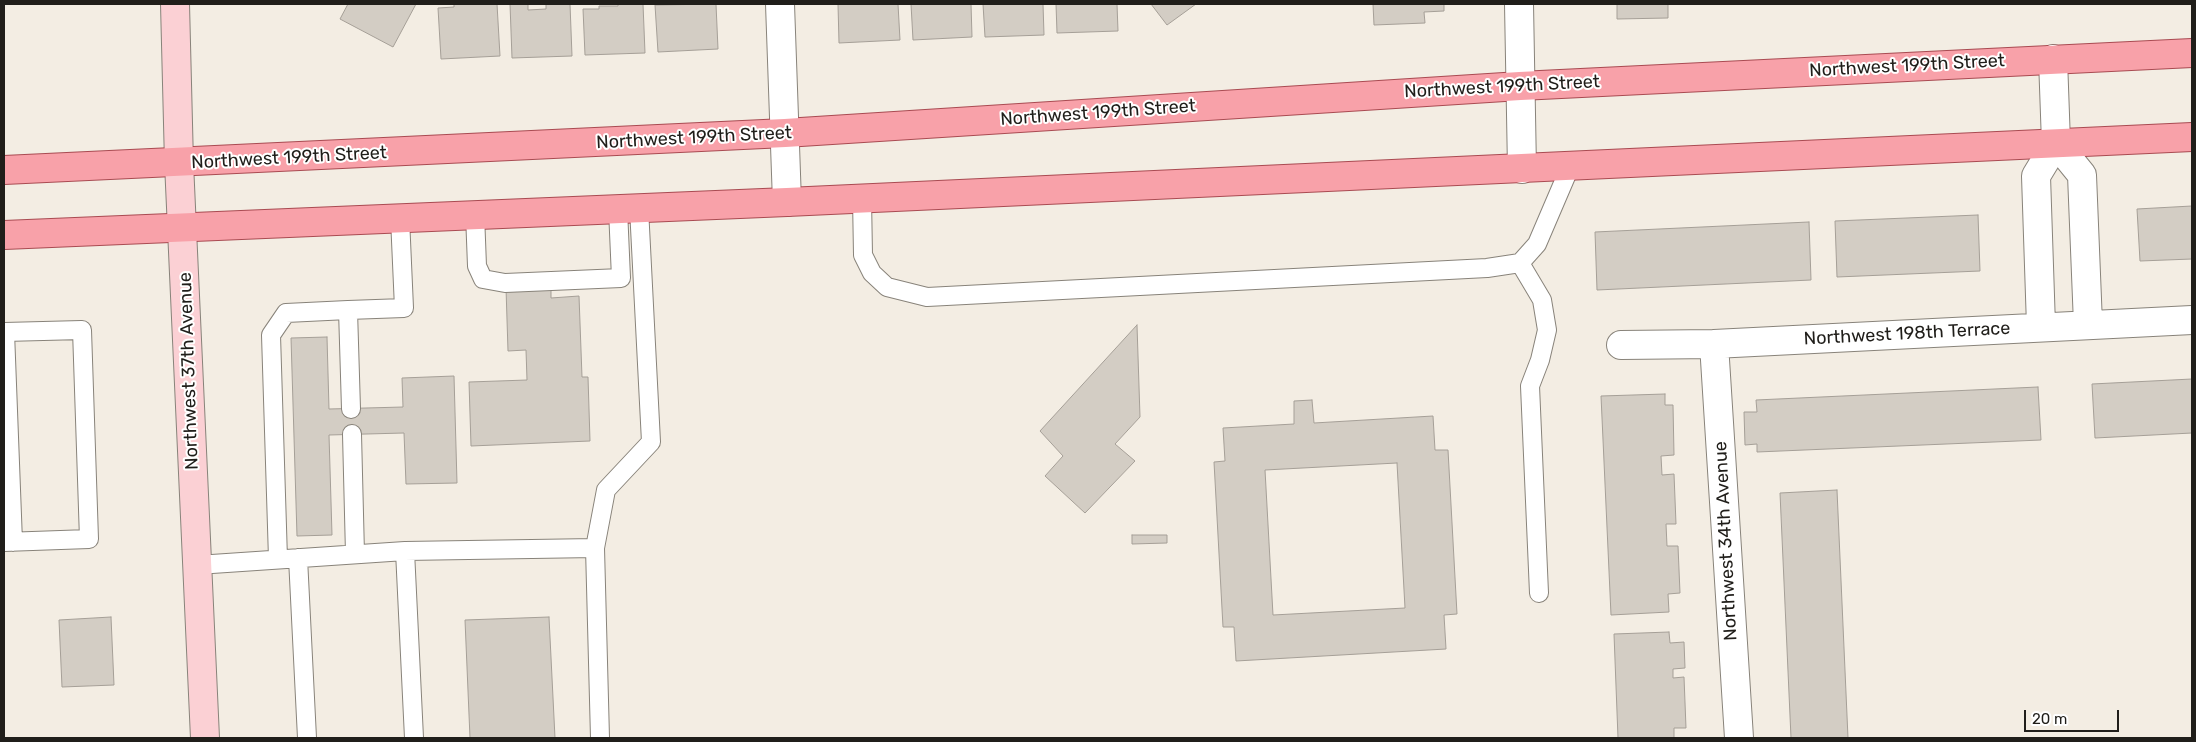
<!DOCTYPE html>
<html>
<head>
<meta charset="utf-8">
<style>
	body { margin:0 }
	#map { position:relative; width:2196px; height:742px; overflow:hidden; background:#f3ede3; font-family:Rubik,sans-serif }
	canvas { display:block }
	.frame { position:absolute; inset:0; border:5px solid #201e1a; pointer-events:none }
	.scale { position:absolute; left:2024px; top:710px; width:95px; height:22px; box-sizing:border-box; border:2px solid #201e1a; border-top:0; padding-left:6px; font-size:15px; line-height:18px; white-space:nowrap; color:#201e1a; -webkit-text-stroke:4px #fff; paint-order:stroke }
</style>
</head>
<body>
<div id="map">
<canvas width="2196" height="742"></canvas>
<div class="frame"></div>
<div class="scale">20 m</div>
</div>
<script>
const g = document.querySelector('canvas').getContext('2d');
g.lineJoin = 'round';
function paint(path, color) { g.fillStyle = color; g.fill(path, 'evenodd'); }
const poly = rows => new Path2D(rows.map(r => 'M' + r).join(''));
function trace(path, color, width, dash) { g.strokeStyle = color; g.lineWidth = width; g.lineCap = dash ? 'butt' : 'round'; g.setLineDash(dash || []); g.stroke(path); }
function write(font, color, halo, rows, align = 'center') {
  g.font = font + ' Rubik,sans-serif'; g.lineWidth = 4; g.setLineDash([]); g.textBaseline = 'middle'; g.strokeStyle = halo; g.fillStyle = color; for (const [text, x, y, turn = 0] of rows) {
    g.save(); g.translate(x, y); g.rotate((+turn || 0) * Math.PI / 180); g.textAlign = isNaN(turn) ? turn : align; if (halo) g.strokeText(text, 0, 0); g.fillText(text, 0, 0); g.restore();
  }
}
const building = poly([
	[348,4,416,4,393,47,340,19,348,4],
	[454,4,497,4,500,56,441,59,438,8,454,7,454,4],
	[510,4,528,4,528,10,546,9,546,4,570,4,572,56,512,58,510,4],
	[618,4,643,4,645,53,585,55,583,9,599,9,599,6,618,6,618,4],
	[716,4,718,49,658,52,655,5,716,4],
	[838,4,898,4,900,40,839,43,838,4],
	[911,4,971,4,972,37,913,40,911,4],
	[983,4,1043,4,1044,35,985,37,983,4],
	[1056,4,1117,4,1118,31,1057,33,1056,4],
	[1151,4,1196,4,1167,25,1151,4],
	[1373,4,1444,4,1444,11,1424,12,1425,23,1374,25,1373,4],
	[1617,4,1668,4,1668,18,1617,19,1617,4],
	[2192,206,2192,259,2140,261,2137,209,2192,206],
	[1978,215,1980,271,1837,277,1835,221,1978,215],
	[1809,222,1811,280,1597,290,1595,232,1809,222],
	[551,285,551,298,579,296,582,377,588,377,590,441,471,446,469,382,527,380,526,350,508,351,506,288,551,285],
	[1137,325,1140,417,1115,444,1135,461,1085,513,1045,476,1063,456,1040,431,1137,325],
	[327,337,329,409,403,407,402,378,454,376,457,483,406,484,404,433,329,435,332,535,297,536,291,338,327,337],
	[2192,379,2192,433,2095,438,2092,384,2192,379],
	[2038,387,2041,440,1757,452,1757,444,1745,445,1744,412,1757,412,1756,400,2038,387],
	[1665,394,1665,405,1673,405,1674,455,1661,456,1662,475,1674,474,1676,524,1666,524,1667,546,1678,546,1680,593,1668,594,1669,612,1611,615,1601,396,1665,394],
	[1312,400,1314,423,1433,416,1435,450,1448,450,1457,614,1444,615,1446,649,1236,661,1234,627,1223,627,1214,462,1225,461,1223,428,1294,424,1294,401,1312,400],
	[1397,463,1405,608,1273,615,1265,470,1397,463],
	[1837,490,1848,738,1791,738,1780,493,1837,490],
	[1132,535,1167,535,1167,543,1132,544,1132,535],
	[111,617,114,685,62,687,59,620,111,617],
	[549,617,555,738,470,738,465,620,549,617],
	[1669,632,1670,643,1684,642,1685,668,1673,669,1673,678,1684,677,1686,728,1674,728,1674,738,1618,738,1614,634,1669,632]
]);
paint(building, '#d3cdc4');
trace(building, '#a59f97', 1);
const service = poly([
	[862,198,863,255,872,273,887,287,927,297,1487,268,1520,263,1537,244,1570,167],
	[475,214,477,266,483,279,505,283,621,278,618,209],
	[1520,263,1542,300,1547,330,1540,360,1530,386,1539,593],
	[4,332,82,330,89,539,4,542],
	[5,332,13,542],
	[351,409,348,310,404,308,400,218],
	[352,434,355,554],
	[405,551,414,738],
	[298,558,307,738],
	[278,559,271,335,286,313,348,310],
	[197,565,405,551,595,548],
	[600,738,595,548,606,490,651,442,639,208]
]);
const minor = poly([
	[780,4,787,202],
	[1519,4,1522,169],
	[2056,143,2082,175,2088,324],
	[2041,326,2036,176,2056,143,2053,59],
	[1714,344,1739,738],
	[1621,345,1714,344,2192,320]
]);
const secondary = poly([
	[175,4,179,163,205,738]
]);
const primary = poly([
	[4,170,785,133,1520,86,2192,53],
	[4,235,787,202,2192,137]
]);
trace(service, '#88837a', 20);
trace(minor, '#88837a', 30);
trace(secondary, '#88837a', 30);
trace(primary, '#a94b52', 30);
trace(service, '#fff', 18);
trace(minor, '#fff', 28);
trace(secondary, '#fbd0d4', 28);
trace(primary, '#f8a1a9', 28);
write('18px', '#201e1a', '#fff', [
	["Northwest 199th Street",1907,66,-3],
	["Northwest 199th Street",1502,87,-3],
	["Northwest 199th Street",1098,113,-4],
	["Northwest 199th Street",694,138,-3],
	["Northwest 199th Street",289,158,-3],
	["Northwest 198th Terrace",1907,334,-3],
	["Northwest 37th Avenue",189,371,-92],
	["Northwest 34th Avenue",1726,541,-93]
]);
</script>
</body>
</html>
